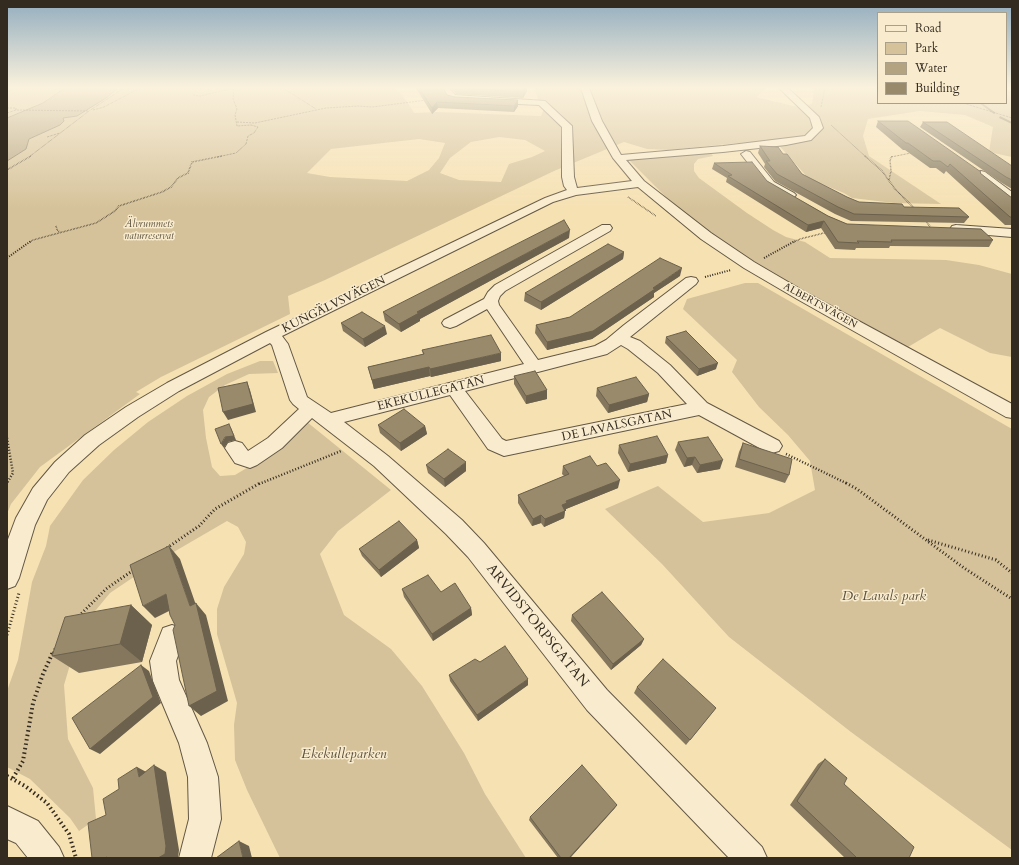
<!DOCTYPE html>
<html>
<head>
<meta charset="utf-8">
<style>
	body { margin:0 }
	#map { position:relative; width:1019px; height:865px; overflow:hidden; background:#f6e1b3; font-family:Cardo,serif }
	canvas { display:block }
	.frame { position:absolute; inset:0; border:8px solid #342b20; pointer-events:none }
	.legend { position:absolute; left:877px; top:12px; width:130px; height:92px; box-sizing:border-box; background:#f9ecce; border:1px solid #aa9f88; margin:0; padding:5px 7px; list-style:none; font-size:12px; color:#342b20 }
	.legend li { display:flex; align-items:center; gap:8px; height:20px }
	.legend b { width:20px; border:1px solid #aa9f88 }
</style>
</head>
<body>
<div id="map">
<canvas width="1019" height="865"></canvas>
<div class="frame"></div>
<ul class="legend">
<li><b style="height:5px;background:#f9ecce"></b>Road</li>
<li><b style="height:11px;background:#d5c29a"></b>Park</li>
<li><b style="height:11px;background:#b4a381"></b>Water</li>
<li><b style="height:11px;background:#998a6c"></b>Building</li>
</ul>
</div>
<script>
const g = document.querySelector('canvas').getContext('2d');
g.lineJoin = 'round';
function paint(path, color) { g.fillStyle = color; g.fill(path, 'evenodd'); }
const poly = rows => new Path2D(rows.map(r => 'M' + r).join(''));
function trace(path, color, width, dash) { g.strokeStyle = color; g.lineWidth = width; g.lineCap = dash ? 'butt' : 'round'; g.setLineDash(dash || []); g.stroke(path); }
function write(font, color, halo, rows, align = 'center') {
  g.font = font + ' Cardo,serif'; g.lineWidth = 3; g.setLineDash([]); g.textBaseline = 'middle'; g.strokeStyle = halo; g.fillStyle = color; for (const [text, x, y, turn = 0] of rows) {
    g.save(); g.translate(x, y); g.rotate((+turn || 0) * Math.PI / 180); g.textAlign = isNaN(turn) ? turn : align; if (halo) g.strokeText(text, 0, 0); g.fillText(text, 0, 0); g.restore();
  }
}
paint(poly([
	[7,88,65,88,43,103,7,118],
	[118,88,393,88,402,95,410,106,414,113,437,112,541,116,544,109,540,105,534,88,766,88,756,97,798,107,812,104,814,89,812,88,878,88,878,103,1006,103,1006,89,1012,91,1012,157,989,152,993,127,965,115,920,111,868,119,863,136,869,156,941,204,894,203,852,198,844,193,809,179,775,141,738,143,669,150,647,149,624,142,554,171,325,280,288,296,290,314,161,377,136,392,140,394,40,467,11,504,7,514,7,161,26,149,29,139,44,132,63,118,110,94],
	[499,137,525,140,545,151,532,157,509,164,501,182,459,180,440,173,450,158,471,142],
	[419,139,445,143,439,158,429,170,407,181,330,177,307,173,331,149],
	[710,152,713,156,698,159,694,164,694,171,699,178,747,213,773,230,786,237,805,242,830,258,946,260,979,265,1012,274,1012,357,990,353,940,328,908,347,743,257,674,205,629,160,636,158],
	[745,283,758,283,1012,429,1012,850,851,732,729,637,662,564,605,509,658,486,703,522,769,513,815,490,810,461,788,435,759,407,732,372,737,360,683,309,687,299],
	[260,361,273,361,278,373,249,374,225,385,209,397,203,410,206,438,212,467,220,476,235,475,260,460,307,422,391,490,338,531,320,554,344,615,391,649,422,686,464,753,485,794,526,858,280,858,247,790,235,760,234,725,237,703,217,634,217,609,224,587,244,554,246,542,238,527,227,521,153,564,110,593,91,616,75,648,64,685,68,739,93,788,96,819,79,831,70,818,30,779,7,767,7,691,18,660,32,582,46,546,50,526,83,480,114,450,148,422,187,396,227,374]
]), '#d5c29a');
const water = poly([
	[65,88,118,88,106,98,77,116,63,118,64,121,60,125,29,139,26,149,7,161,7,118,43,103,65,88]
]);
paint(water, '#b4a381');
trace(water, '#81735a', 1);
paint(poly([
	[979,103,982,103,996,113,994,114,979,103],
	[1000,116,1012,122,1012,124,999,118,1000,116]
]), '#81735a');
const minor = poly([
	[441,88,449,88,455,95,545,101,572,126,574,177,577,188,632,181,613,158,592,121,581,88,589,88,602,121,621,155,723,146,805,136,813,128,810,118,779,88,788,88,819,117,823,128,811,140,786,145,723,152,626,160,644,181,711,233,754,262,807,293,1012,404,1012,418,1006,417,797,299,744,268,701,239,638,187,576,195,553,202,282,336,288,344,307,397,331,413,524,364,487,309,456,326,450,328,444,326,442,323,444,320,484,299,488,292,495,285,602,225,610,225,612,228,610,231,505,291,500,296,498,301,499,305,538,360,595,346,606,340,624,325,686,278,691,277,696,278,698,281,696,284,630,337,640,341,670,365,707,403,779,441,782,446,779,451,772,453,765,451,699,415,504,456,488,449,450,395,344,422,388,456,462,520,484,543,607,690,762,847,767,858,729,858,587,710,468,557,446,534,374,466,321,425,312,418,282,448,257,465,250,468,235,463,225,448,228,443,235,441,242,443,248,451,268,438,299,409,293,404,290,400,272,345,270,343,179,391,138,417,99,445,69,472,47,500,35,525,19,578,15,586,7,589,7,542,16,518,33,488,55,462,85,435,126,407,167,383,266,332,545,198,567,190,564,186,562,177,562,127,539,105,455,101,448,99,441,88],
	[621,345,628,349,658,373,687,404,506,441,502,439,465,391,607,354,621,345],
	[746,151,750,152,774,182,794,193,796,195,794,197,786,197,766,186,741,154,746,151],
	[981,171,985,172,1012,192,1012,201,1008,199,977,176,976,174,977,172,981,171],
	[956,225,1012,229,1012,237,952,232,950,229,952,226,956,225],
	[172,625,181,628,185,637,176,661,179,680,207,743,218,777,221,819,211,858,179,858,189,819,188,777,179,743,153,681,150,661,163,628,172,625],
	[7,806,38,821,59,847,64,858,28,858,16,843,7,839,7,806]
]);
trace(minor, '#645845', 2);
trace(poly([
	[283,88,316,109],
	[1006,90,1012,94],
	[7,93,15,88],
	[193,95,200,96,231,89],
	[963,103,1012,118],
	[821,107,825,88],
	[7,108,16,108,16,110],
	[93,110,104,107,140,88],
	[7,113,16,110,88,111],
	[237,122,255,123,326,108,358,106,372,107,427,100],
	[831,125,866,157],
	[47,137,60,133],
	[29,157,89,111,124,88],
	[217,157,236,153,246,144,248,136,254,133,258,127,251,125,237,126,235,115,237,109,233,99,234,90,232,88],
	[891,157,911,153]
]), '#342b20', 1, [0.5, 1]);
trace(poly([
	[865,156,882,171,895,189,915,209],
	[7,170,31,156],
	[889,180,891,171,890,160,892,156],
	[628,197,656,216],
	[925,220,931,228],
	[56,226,57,230,60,232],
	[30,242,33,240,96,223,115,211,119,206,162,192,171,187,178,178,188,173,192,162,222,156],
	[794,242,800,239,828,232]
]), '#342b20', 1.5, [0.5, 1]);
trace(poly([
	[7,258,31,241],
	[764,258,795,241],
	[705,277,731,270]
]), '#342b20', 2, [1, 1.5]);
trace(poly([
	[7,438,13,473,7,483],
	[786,454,848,484],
	[259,484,341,451]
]), '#342b20', 2.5, [1, 2]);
trace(poly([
	[846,483,857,489,964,568,1012,599],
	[928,540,996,560,1012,573],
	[167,548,199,526,215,509,260,483],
	[79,616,106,589,135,569],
	[7,635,19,593],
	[53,653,56,647]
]), '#342b20', 3, [1, 2.5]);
trace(poly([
	[7,776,25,786,47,803,69,834,76,858],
	[13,778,23,761,33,703,43,674,53,652]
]), '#342b20', 4, [1.5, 3]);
paint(minor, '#f9ecce');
paint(poly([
	[416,88,443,88,447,95,455,97,518,100,518,106,514,112,438,108,432,114],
	[451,88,527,88,527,91,523,98,456,94],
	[878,121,980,173,1012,198,1012,225,1005,225,946,171,944,174,936,168,930,168,905,150,903,150,876,127],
	[923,122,1012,166,1012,189,1002,183,920,127],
	[760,146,783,154,802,174,847,197,859,202,904,207,969,217,964,223,851,221,835,214,775,181,764,167,765,164,758,153],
	[714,163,767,181,828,216,847,224,993,240,989,247,890,246,889,248,856,248,855,250,835,249,821,228,806,232,726,182,727,178,712,169],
	[569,238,420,319,420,321,401,332,385,321,383,312],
	[624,252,623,259,541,310,524,301,525,293],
	[680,276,654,293,654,297,592,339,547,350,535,333,536,325,570,317],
	[341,323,387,334,365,347,343,331],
	[666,337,716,369,697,376,665,343],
	[422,350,501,361,431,377,430,376,374,389,368,367,423,354],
	[514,376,547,390,547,399,526,404,514,384],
	[597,388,649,394,647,402,608,413,596,396],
	[378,425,425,426,427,434,401,451,380,433],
	[678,442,720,469,697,473,692,465,684,467,675,450],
	[743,443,789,475,785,483,735,467,739,452],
	[619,445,668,455,666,463,628,472,618,453],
	[426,465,466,471,445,487,428,473],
	[563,466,597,466,618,488,566,509,566,511,565,511,564,518,544,527,541,523,532,526,518,503,518,495,564,476,562,474],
	[417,540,419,548,381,577,362,556,359,549],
	[402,589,441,592,471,608,472,615,433,641,404,597],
	[131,605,152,625,142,662,79,673,52,656],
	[572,615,644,639,641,645,611,670,571,621],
	[449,675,528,685,478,721,450,681],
	[637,687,716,708,686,745,634,693],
	[825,759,844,784,909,858,845,858,790,805,818,764],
	[617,805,614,809,570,858,558,858,529,820,530,817]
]), '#84775d');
paint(poly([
	[525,88,527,88,527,91,523,98,523,92],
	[518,100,518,106,514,112,514,106],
	[437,102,438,108,432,114,432,108],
	[824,221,821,228,806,232,808,225],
	[570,230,569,238,420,319,420,321,401,332,399,324,417,312],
	[624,252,623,259,541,310,541,302],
	[682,268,680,276,654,293,654,297,592,339,547,350,547,342,653,288],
	[385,326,387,334,365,347,363,339],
	[501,353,501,361,431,377,430,369],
	[718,363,716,369,697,376,699,369],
	[429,367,430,376,374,389,372,380],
	[247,382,250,390,256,412,228,420,223,412],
	[547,390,547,399,526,404,526,396],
	[649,394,647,402,608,413,609,405],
	[425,426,427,434,401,451,400,443],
	[231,428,236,440,228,442,224,448,221,444],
	[668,455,666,463,628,472,630,464],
	[695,457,692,465,684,467,687,458],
	[723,460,720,469,697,473,700,465],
	[466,462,466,471,445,487,444,479],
	[620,480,618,488,566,509,566,511,565,511,564,518,544,527,545,519,566,501],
	[541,515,541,523,532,526,533,519],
	[417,540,419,548,381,577,379,570],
	[169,546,180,559,197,608,196,603,206,615,228,701,201,716,189,706,190,606],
	[166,594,177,607,155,618,143,606],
	[131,605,152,625,142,662,120,644],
	[471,608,472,615,433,641,432,634],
	[644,639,641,645,611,670,613,664],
	[141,665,149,671,161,703,100,754,90,749],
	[528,679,528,685,478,721,477,715],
	[154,765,166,772,179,850,178,858,158,858],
	[137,767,150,774,139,777],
	[617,805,614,809,570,858,569,858],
	[239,841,249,846,252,858,243,858]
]), '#6b614c');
const building = poly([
	[419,88,443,88,447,95,455,97,518,100,514,106,437,102,432,108,419,88],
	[462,88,525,88,523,92,462,88],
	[878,121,908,121,981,172,980,173,1012,198,1012,217,1010,217,950,164,948,167,940,161,933,161,908,143,906,143,878,121],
	[923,122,947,122,1012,166,1012,180,1006,177,923,122],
	[760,146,778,147,783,154,787,154,802,174,847,197,859,202,902,204,904,207,959,208,969,217,854,214,838,207,777,174,766,161,770,161,760,146],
	[752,162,767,181,828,216,847,224,981,229,993,240,891,240,892,242,857,241,859,243,838,242,824,221,808,225,728,176,732,175,714,163,752,162],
	[564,220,570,230,417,312,419,313,399,324,383,312,564,220],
	[608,244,624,252,541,302,525,293,608,244],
	[660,258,682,268,653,288,655,289,593,331,547,342,536,325,570,317,660,258],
	[362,312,385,326,363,339,341,323,362,312],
	[686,331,718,363,699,369,666,337,686,331],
	[491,335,501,353,430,369,429,367,372,380,368,367,424,354,422,350,491,335],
	[535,371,547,390,526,396,514,376,535,371],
	[636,377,649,394,609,405,597,388,636,377],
	[247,382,253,404,223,412,218,388,247,382],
	[404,409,425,426,400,443,378,425,404,409],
	[229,424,234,436,225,437,221,444,215,429,229,424],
	[657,436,668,455,630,464,619,445,657,436],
	[708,437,723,460,700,465,695,457,687,458,678,442,708,437],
	[743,443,792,459,789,475,739,459,743,443],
	[448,449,466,462,444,479,426,465,448,449],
	[590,456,597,466,606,463,620,480,566,501,567,503,562,505,565,511,545,519,541,515,533,519,518,495,569,474,563,466,590,456],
	[399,521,417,540,379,570,359,549,399,521],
	[169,546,190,606,196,603,217,691,189,706,173,630,175,625,170,615,166,594,143,606,130,565,169,546],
	[428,575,441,592,455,583,471,608,432,634,402,589,428,575],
	[602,592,644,639,613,664,572,615,602,592],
	[131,605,120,644,52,656,65,617,131,605],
	[505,646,528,679,477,715,449,675,475,659,480,662,505,646],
	[663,659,716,708,690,740,637,687,663,659],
	[141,665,153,697,90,749,72,718,141,665],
	[825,759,847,778,844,784,914,847,909,858,857,858,797,801,825,759],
	[154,765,166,846,165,854,158,858,107,858,107,857,105,858,92,858,88,823,106,815,103,799,119,789,118,779,137,767,139,777,154,765],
	[582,765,617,805,569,858,561,858,530,817,582,765],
	[239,841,243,858,216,858,239,841]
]);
paint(building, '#998a6c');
trace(building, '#6b614c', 1);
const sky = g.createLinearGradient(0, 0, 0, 209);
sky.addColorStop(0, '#93adbf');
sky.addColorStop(0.42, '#fbf2dd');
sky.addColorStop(1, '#fbf2dd00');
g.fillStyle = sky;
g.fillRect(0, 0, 1019, 209);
write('italic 10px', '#5c513e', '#f9ecce', [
	["Älvrummets",149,225],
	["naturreservat",149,237]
]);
write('10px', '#342b20', '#f9ecce', [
	["ALBERTSVÄGEN",820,306,29]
]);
write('12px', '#342b20', '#f9ecce', [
	["KUNGÄLVSVÄGEN",334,305,-26],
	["EKEKULLEGATAN",431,394,-14],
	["DE LAVALSGATAN",617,426,-12]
]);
write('italic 14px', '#5c513e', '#f9ecce', [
	["De Lavals park",884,597],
	["Ekekulleparken",344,755]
]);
write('14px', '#342b20', '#f9ecce', [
	["ARVIDSTORPSGATAN",537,626,51]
]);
</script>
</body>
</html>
